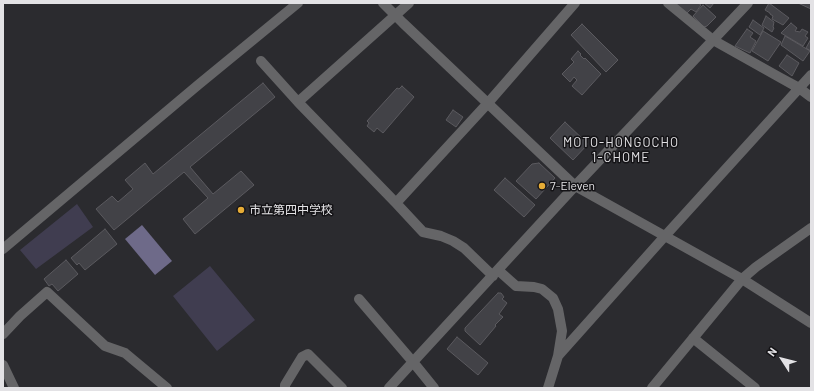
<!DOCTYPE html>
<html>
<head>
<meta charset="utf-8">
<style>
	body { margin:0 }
	#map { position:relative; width:814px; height:391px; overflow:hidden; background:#2b2b2f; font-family:Barlow,sans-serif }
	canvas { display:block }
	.frame { position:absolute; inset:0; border:4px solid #e3e2e5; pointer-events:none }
	.north { position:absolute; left:762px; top:339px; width:40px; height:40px; -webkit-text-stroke:3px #141316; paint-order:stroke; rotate:306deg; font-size:11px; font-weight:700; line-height:16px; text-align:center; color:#e3e2e5 }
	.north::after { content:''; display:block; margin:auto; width:14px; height:18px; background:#e3e2e5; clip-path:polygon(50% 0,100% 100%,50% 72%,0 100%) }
</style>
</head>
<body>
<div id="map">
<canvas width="814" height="391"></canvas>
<div class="frame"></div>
<div class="north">N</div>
</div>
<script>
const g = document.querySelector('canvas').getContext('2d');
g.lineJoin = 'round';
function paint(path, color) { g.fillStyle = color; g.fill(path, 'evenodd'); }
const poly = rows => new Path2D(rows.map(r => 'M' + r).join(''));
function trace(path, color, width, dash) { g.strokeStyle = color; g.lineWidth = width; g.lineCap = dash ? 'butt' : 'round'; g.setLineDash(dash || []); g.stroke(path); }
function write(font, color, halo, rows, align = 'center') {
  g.font = font + ' Barlow,"Noto Sans JP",sans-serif'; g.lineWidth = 3; g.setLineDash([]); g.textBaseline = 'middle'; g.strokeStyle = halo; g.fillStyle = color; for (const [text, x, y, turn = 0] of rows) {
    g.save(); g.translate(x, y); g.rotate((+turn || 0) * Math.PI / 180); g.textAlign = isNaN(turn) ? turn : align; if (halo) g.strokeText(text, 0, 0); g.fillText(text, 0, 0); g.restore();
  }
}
paint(poly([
	[77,204,93,227,36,269,20,250],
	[210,266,255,320,217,351,173,296]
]), '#403d50');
paint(poly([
	[142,225,172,261,155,275,125,239]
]), '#6e6a89');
const building = poly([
	[675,3,698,3,701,5,696,12,691,9,687,13,675,3],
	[704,3,714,3,710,8,704,3],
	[769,3,789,18,783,25,772,19,773,16,770,14,770,13,765,10,769,3],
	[798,3,811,3,811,9,798,3],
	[703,5,716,17,707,26,704,27,693,16,703,5],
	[766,16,774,22,773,27,774,28,772,32,762,25,766,16],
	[753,20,764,28,760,35,749,27,753,20],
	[791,23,797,28,795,31,800,32,802,29,808,32,805,36,808,38,803,46,781,33,791,23],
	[582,24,618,60,606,72,571,35,582,24],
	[747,29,753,33,750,37,756,41,750,53,735,46,747,29],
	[763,31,781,42,768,61,752,51,763,31],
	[785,36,810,51,803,61,781,45,785,36],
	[811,39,811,51,806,48,811,39],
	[578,51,581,54,580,55,584,59,585,58,601,74,582,95,572,86,577,80,574,77,570,82,562,74,574,62,571,59,578,51],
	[787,55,799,63,792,76,779,66,787,55],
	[263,83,275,97,190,167,213,194,241,171,254,185,195,234,183,219,208,198,184,172,114,230,96,209,112,196,118,202,133,189,125,180,145,163,153,174,263,83],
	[402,86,414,97,383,133,377,128,374,132,367,126,369,123,367,121,397,88,399,89,402,86],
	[453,110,463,117,456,127,446,120,453,110],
	[565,122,588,144,573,160,550,138,565,122],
	[539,163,555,178,536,199,516,181,532,164,539,163],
	[505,178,535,205,524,217,494,190,505,178],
	[105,229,117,244,85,270,79,263,77,265,71,258,105,229],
	[66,260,78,274,58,291,52,284,49,286,44,279,66,260],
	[498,293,501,293,504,297,502,299,507,303,499,314,503,317,495,325,496,326,480,345,465,331,465,328,498,293],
	[457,337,488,363,478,375,447,349,457,337]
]);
paint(building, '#424247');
trace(building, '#5b5a5f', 1);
trace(poly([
	[383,3,403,23,575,186,742,279,811,323],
	[668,3,713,40,779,77,799,88,811,97],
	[261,61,298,102,396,203,423,232,441,236,453,241,464,248,493,276],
	[298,102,409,3],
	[396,203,488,103,575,3],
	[3,249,198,85,298,3],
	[498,270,516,286,534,287,542,289,553,298,558,309,562,331,558,356],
	[359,299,413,362,434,388],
	[3,334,20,316,47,292,105,346,125,353,167,388],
	[693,338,755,388],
	[3,365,14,388],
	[285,388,285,385,302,357,308,354,342,388],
	[389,388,575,186,748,3],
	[548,388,558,356,665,236,811,75],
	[652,388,742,279,756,267,811,228]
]), '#656567', 10);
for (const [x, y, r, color] of [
	[542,186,4,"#e6ac36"],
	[241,210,4,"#e6ac36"]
]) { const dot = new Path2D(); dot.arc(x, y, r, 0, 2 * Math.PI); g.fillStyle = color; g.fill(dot); trace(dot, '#141316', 1.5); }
write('12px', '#e3e2e5', '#141316', [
	["7-Eleven",550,186],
	["市立第四中学校",249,210]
], 'left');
g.letterSpacing = '1px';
write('13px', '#e3e2e5', '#141316', [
	["MOTO-HONGOCHO",621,143],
	["1-CHOME",621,158]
]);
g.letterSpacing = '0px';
</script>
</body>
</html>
